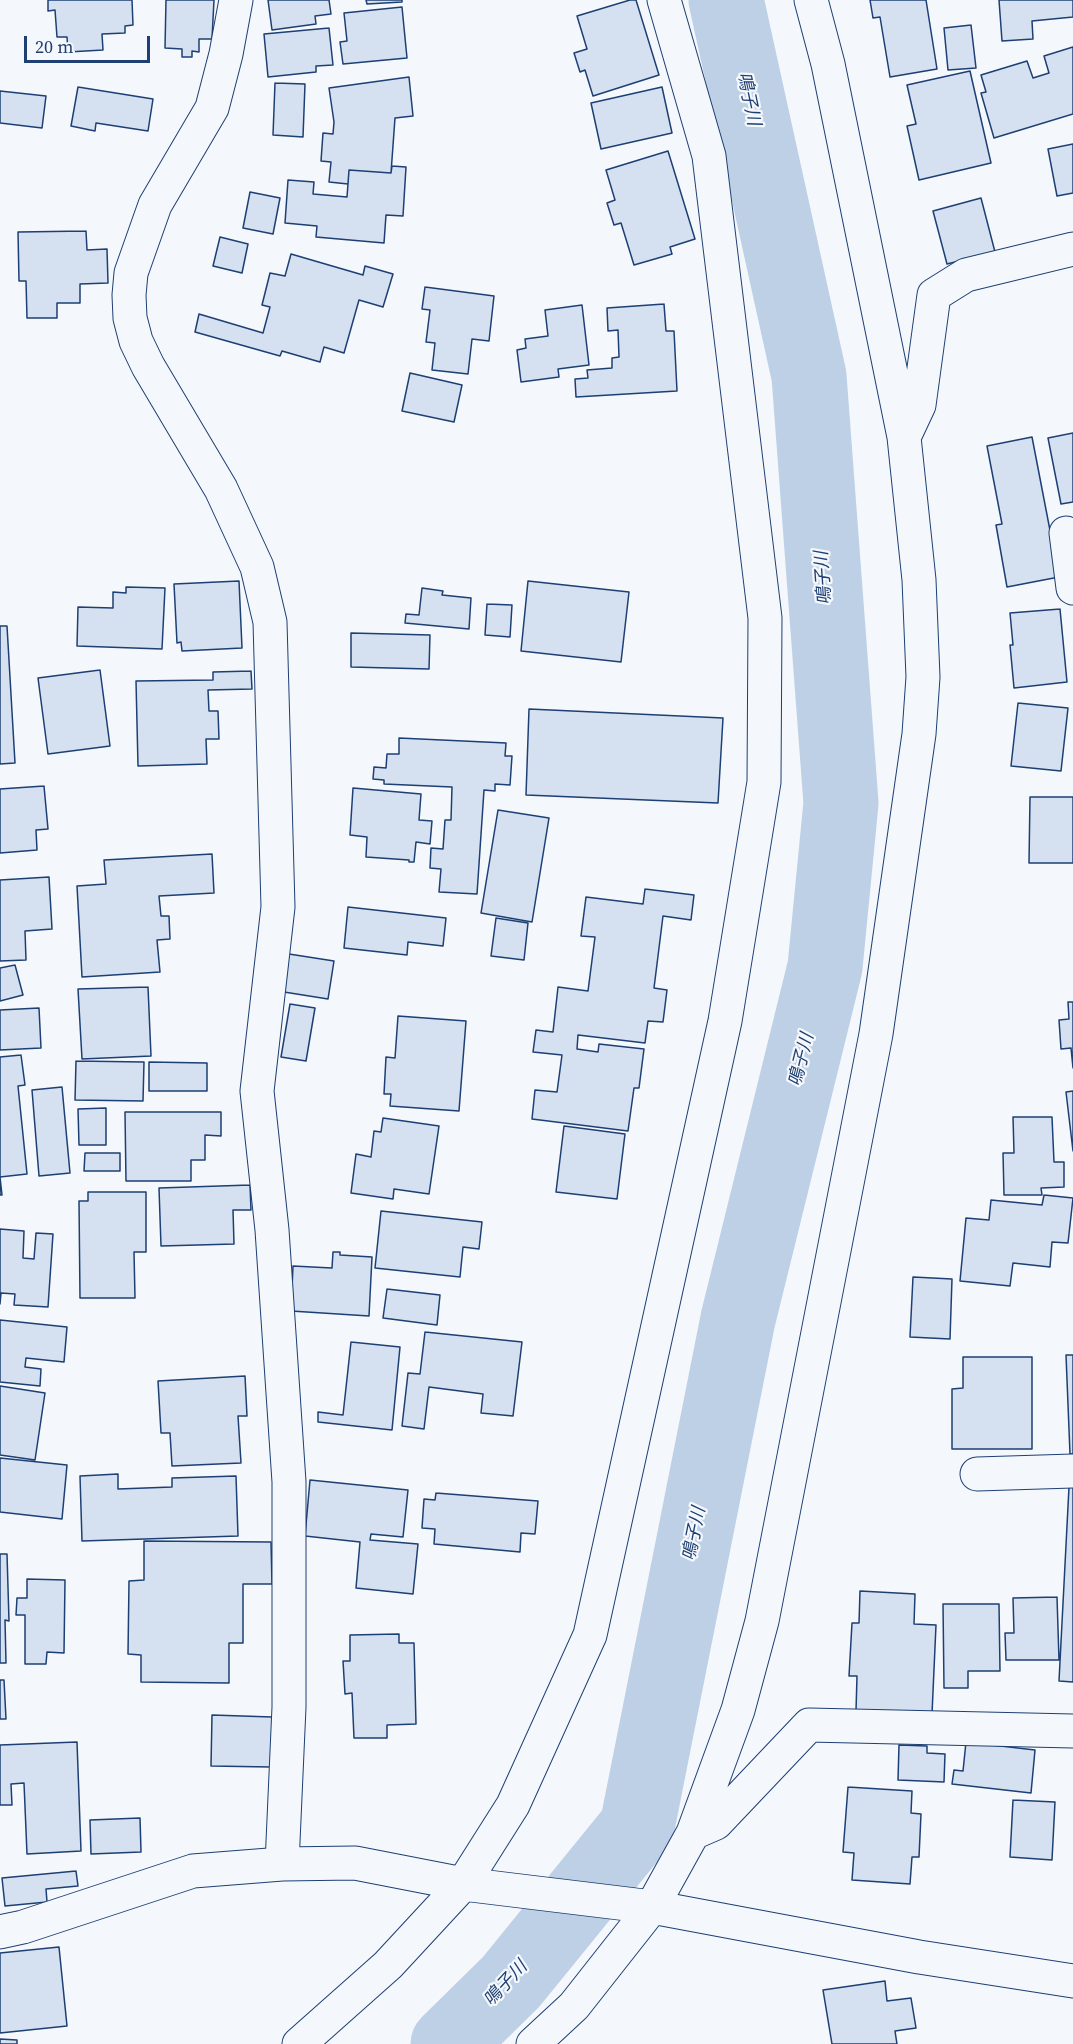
<!DOCTYPE html>
<html>
<head>
<meta charset="utf-8">
<style>
	body { margin:0 }
	#map { position:relative; width:1073px; height:2044px; overflow:hidden; background:#f4f7fb; font-family:"Source Serif 4",serif }
	canvas { display:block }
	.scale { position:absolute; left:24px; top:36px; width:126px; height:27px; box-sizing:border-box; border:3px solid #1d3f73; border-top:0; padding-left:8px; font-size:18px; line-height:21px; white-space:nowrap; color:#1d3f73; -webkit-text-stroke:4px #f4f7fb; paint-order:stroke }
</style>
</head>
<body>
<div id="map">
<canvas width="1073" height="2044"></canvas>
<div class="scale">20 m</div>
</div>
<script>
const g = document.querySelector('canvas').getContext('2d');
g.lineJoin = 'round';
const poly = rows => new Path2D(rows.map(r => 'M' + r).join(''));
function trace(path, color, width, dash) { g.strokeStyle = color; g.lineWidth = width; g.lineCap = dash ? 'butt' : 'round'; g.setLineDash(dash || []); g.stroke(path); }
function paint(path, color) { g.fillStyle = color; g.fill(path, 'evenodd'); }
function write(font, color, halo, rows, align = 'center') {
  g.font = font + ' "Source Serif 4","Noto Sans JP",serif'; g.lineWidth = 4.5; g.setLineDash([]); g.textBaseline = 'middle'; g.strokeStyle = halo; g.fillStyle = color; for (const [text, x, y, turn = 0] of rows) {
    g.save(); g.translate(x, y); g.rotate((+turn || 0) * Math.PI / 180); g.textAlign = isNaN(turn) ? turn : align; if (halo) g.strokeText(text, 0, 0); g.fillText(text, 0, 0); g.restore();
  }
}
trace(poly([
	[448,2044,511,1982,637,1827,738,1319,825,967,841,803,809,376,726,0]
]), '#bed0e5', 75);
const building = poly([
	[48,0,132,0,133,25,125,26,125,33,102,34,103,50,68,52,67,37,57,37,55,10,48,11,48,0],
	[166,0,214,0,212,39,199,39,199,52,192,51,192,57,182,57,182,49,165,48,166,0],
	[268,0,329,0,331,14,315,16,316,24,272,30,268,0],
	[366,0,402,0,402,2,367,4,366,0],
	[630,0,636,0,659,75,593,96,585,70,580,72,574,53,587,49,577,16,630,0],
	[870,0,926,0,937,69,890,77,880,17,873,18,870,0],
	[999,0,1073,0,1073,17,1032,21,1033,39,1002,41,999,0],
	[402,7,407,58,343,64,340,42,347,41,344,13,402,7],
	[971,25,976,68,948,70,944,28,971,25],
	[329,28,333,65,316,66,316,72,268,77,264,34,329,28],
	[1073,47,1073,114,994,138,981,93,986,92,981,75,1027,61,1033,78,1049,73,1044,56,1073,47],
	[970,71,991,163,919,180,907,126,916,124,907,85,970,71],
	[409,77,413,116,395,118,391,173,349,170,348,184,329,182,331,162,321,161,323,133,333,134,334,122,329,88,409,77],
	[275,83,305,84,303,137,273,135,275,83],
	[78,87,153,99,148,131,96,123,95,131,71,126,78,87],
	[662,87,672,133,601,149,591,103,662,87],
	[0,91,46,96,42,128,0,123,0,91],
	[1073,144,1073,193,1057,196,1048,149,1073,144],
	[668,151,695,239,670,247,672,254,634,265,621,223,614,225,607,203,615,200,606,170,668,151],
	[392,166,406,167,403,216,386,215,384,243,316,237,317,226,285,223,288,180,314,182,313,194,347,197,349,170,391,173,392,166],
	[250,192,280,198,273,234,243,228,250,192],
	[981,198,995,252,947,264,933,211,981,198],
	[86,231,87,250,107,249,108,283,80,284,80,303,57,303,57,318,27,318,26,281,19,281,18,232,86,231],
	[220,237,248,244,242,273,213,266,220,237],
	[291,254,363,275,365,266,393,274,383,307,359,300,344,353,324,347,320,362,282,351,280,356,195,332,199,314,263,333,270,307,262,305,270,273,285,276,291,254],
	[425,287,494,296,489,341,472,339,468,374,432,370,435,343,426,342,430,310,422,309,425,287],
	[664,304,666,331,674,331,677,391,576,397,575,379,588,378,587,370,612,368,612,358,619,357,618,330,608,331,607,308,664,304],
	[582,305,589,365,558,369,559,377,521,382,517,350,526,348,525,339,548,336,545,310,582,305],
	[410,373,462,385,454,422,402,411,410,373],
	[1073,433,1073,502,1061,504,1048,438,1073,433],
	[1032,437,1059,577,1007,587,996,525,1002,524,987,446,1032,437],
	[239,581,242,648,182,651,181,642,177,643,174,584,239,581],
	[528,581,629,592,621,662,521,651,528,581],
	[126,587,165,588,162,649,77,646,78,607,113,608,113,592,126,593,126,587],
	[422,588,443,591,442,595,471,598,469,629,405,623,406,614,419,615,422,588],
	[487,604,512,605,510,637,485,635,487,604],
	[1060,609,1067,682,1014,688,1010,645,1013,645,1010,613,1060,609],
	[0,626,7,626,15,763,0,764,0,626],
	[351,633,430,635,429,669,351,667,351,633],
	[100,670,110,746,48,754,38,678,100,670],
	[251,671,252,689,208,690,209,711,218,711,219,739,206,739,207,764,138,766,136,681,213,680,213,672,251,671],
	[1018,703,1068,708,1061,771,1011,766,1018,703],
	[529,709,723,718,718,803,526,795,529,709],
	[399,738,506,743,505,756,512,756,510,785,495,784,495,791,484,790,477,894,439,892,441,869,430,868,431,848,443,849,445,820,451,820,452,787,384,784,384,780,373,779,374,767,386,768,387,754,399,754,399,738],
	[44,786,48,829,36,830,37,850,0,853,0,789,44,786],
	[353,788,421,794,419,820,432,821,430,844,416,842,414,862,409,862,409,860,366,857,367,837,350,835,353,788],
	[1030,797,1073,797,1073,863,1029,863,1030,797],
	[498,810,549,818,532,922,481,913,498,810],
	[212,854,214,893,159,896,161,916,169,916,170,939,157,940,160,972,82,977,77,886,106,884,104,860,212,854],
	[49,877,52,929,25,931,26,960,0,961,0,880,49,877],
	[645,889,694,895,691,920,663,916,654,988,667,990,663,1022,648,1021,645,1043,578,1035,577,1049,598,1052,599,1044,644,1049,639,1088,634,1088,628,1131,532,1119,535,1090,557,1092,562,1055,533,1052,536,1030,553,1032,558,987,588,991,595,937,581,936,586,897,643,904,645,889],
	[348,907,446,918,443,946,408,942,407,955,344,948,348,907],
	[496,918,528,923,524,960,491,956,496,918],
	[289,954,334,961,328,999,284,992,289,954],
	[15,965,23,995,0,1001,0,968,15,965],
	[148,987,151,1056,82,1059,78,989,148,987],
	[1068,1002,1073,1002,1073,1068,1071,1048,1061,1049,1059,1020,1069,1019,1068,1002],
	[290,1004,315,1008,306,1061,281,1057,290,1004],
	[39,1008,41,1048,0,1050,0,1010,39,1008],
	[398,1016,466,1021,459,1111,390,1106,391,1094,384,1094,386,1057,395,1058,398,1016],
	[21,1055,25,1085,18,1086,27,1174,0,1177,2,1195,0,1195,0,1057,21,1055],
	[76,1061,144,1062,143,1101,75,1100,76,1061],
	[149,1062,207,1063,207,1091,149,1091,149,1062],
	[62,1087,70,1173,39,1176,32,1090,62,1087],
	[1073,1091,1073,1151,1066,1092,1073,1091],
	[106,1108,106,1145,79,1145,78,1109,106,1108],
	[125,1112,221,1112,221,1136,205,1135,205,1160,191,1160,191,1181,126,1181,125,1112],
	[1013,1117,1052,1117,1054,1162,1064,1162,1064,1187,1041,1188,1042,1195,1004,1195,1003,1153,1014,1153,1013,1117],
	[383,1118,439,1126,429,1194,394,1189,393,1199,351,1193,356,1154,371,1157,374,1131,381,1132,383,1118],
	[564,1126,625,1134,617,1199,556,1192,564,1126],
	[85,1153,120,1153,120,1171,84,1171,85,1153],
	[250,1185,251,1210,233,1210,234,1244,161,1246,159,1188,250,1185],
	[88,1192,146,1192,146,1252,134,1252,135,1298,80,1298,79,1201,88,1201,88,1192],
	[1044,1195,1073,1198,1068,1243,1052,1242,1050,1267,1013,1263,1010,1286,960,1281,966,1218,989,1220,991,1200,1042,1205,1044,1195],
	[381,1211,482,1222,479,1249,463,1247,460,1277,375,1268,381,1211],
	[0,1229,24,1231,23,1258,34,1259,36,1233,53,1234,48,1307,14,1305,15,1294,1,1293,0,1304,0,1229],
	[333,1252,340,1252,340,1255,372,1257,369,1316,291,1311,293,1266,332,1268,333,1252],
	[913,1277,952,1279,950,1339,910,1337,913,1277],
	[387,1289,440,1295,437,1325,383,1318,387,1289],
	[0,1320,67,1327,64,1362,26,1358,25,1367,41,1369,40,1386,0,1382,0,1320],
	[425,1332,522,1342,513,1416,481,1413,483,1394,429,1387,424,1429,402,1426,408,1373,420,1374,425,1332],
	[351,1342,400,1347,392,1430,318,1422,318,1412,343,1415,351,1342],
	[1066,1355,1073,1355,1073,1454,1070,1454,1066,1355],
	[963,1357,1032,1357,1032,1449,952,1449,952,1389,963,1388,963,1357],
	[245,1376,247,1416,238,1416,241,1463,172,1466,170,1433,161,1433,158,1381,245,1376],
	[0,1386,45,1393,35,1460,0,1455,0,1386],
	[0,1458,67,1465,62,1519,0,1512,0,1458],
	[118,1474,118,1489,172,1487,172,1478,236,1476,238,1536,82,1541,80,1476,118,1474],
	[310,1480,408,1490,403,1537,371,1534,370,1540,418,1544,413,1594,356,1588,360,1542,305,1536,310,1480],
	[1069,1487,1073,1487,1073,1682,1059,1681,1069,1487],
	[436,1493,538,1501,535,1534,521,1533,520,1552,434,1544,435,1529,422,1528,424,1499,435,1500,436,1493],
	[144,1541,271,1542,272,1584,243,1584,243,1643,229,1643,229,1683,141,1682,141,1655,128,1654,129,1581,144,1580,144,1541],
	[0,1554,7,1554,9,1621,5,1620,6,1663,0,1663,0,1554],
	[27,1579,65,1580,64,1653,47,1652,46,1664,25,1664,25,1615,16,1615,17,1598,27,1598,27,1579],
	[860,1591,915,1594,914,1624,936,1625,932,1714,856,1711,857,1676,849,1676,852,1623,859,1623,860,1591],
	[1057,1597,1059,1660,1006,1660,1005,1633,1014,1633,1013,1598,1057,1597],
	[943,1604,999,1604,1000,1671,968,1671,968,1688,944,1688,943,1604],
	[399,1634,399,1643,414,1643,416,1724,387,1725,387,1738,354,1738,352,1693,345,1694,343,1661,350,1661,350,1635,399,1634],
	[0,1680,4,1680,6,1719,0,1719,0,1680],
	[212,1715,272,1717,271,1767,211,1766,212,1715],
	[77,1742,81,1851,27,1854,24,1783,11,1784,12,1805,0,1805,0,1745,77,1742],
	[966,1742,1035,1750,1031,1793,952,1784,954,1770,963,1771,966,1742],
	[899,1745,927,1746,927,1753,945,1754,944,1782,898,1780,899,1745],
	[848,1787,912,1791,911,1813,921,1814,919,1857,912,1857,910,1884,852,1880,854,1853,843,1852,848,1787],
	[1013,1800,1055,1802,1052,1860,1010,1857,1013,1800],
	[140,1818,141,1852,91,1854,90,1820,140,1818],
	[76,1871,78,1886,46,1889,47,1902,5,1906,2,1878,76,1871],
	[59,1947,67,2026,0,2033,0,1953,59,1947],
	[885,1981,887,2001,911,1998,916,2028,895,2031,897,2044,832,2044,823,1990,885,1981],
	[0,2039,17,2040,17,2044,0,2044,0,2039]
]);
paint(building, '#d5e0f0');
trace(building, '#1d3f73', 1.5);
const minor = poly([
	[236,0,226,54,212,108,155,205,131,273,129,295,130,318,136,341,148,366,221,489,257,567,270,622,278,907,257,1091,272,1230,289,1482,289,1707,282,1864],
	[904,437,919,405,934,295,966,275,1073,249],
	[1066,533,1073,588],
	[977,1474,1073,1471],
	[693,1833,716,1823,809,1725,1073,1731],
	[0,1932,23,1927,193,1871,282,1864,355,1863,463,1884,652,1907,919,1957,1073,1981],
	[299,2044,388,1965,463,1884,513,1805,590,1635,725,1021,764,782,765,618,709,156,664,0],
	[533,2044,574,2006,652,1907,693,1833,738,1710,762,1621,876,1034,919,734,923,677,919,580,904,437,828,64,811,0]
]);
trace(minor, '#1d3f73', 35);
trace(minor, '#f4f7fb', 33);
write('italic 18px', '#1d3f73', '#f4f7fb', [
	["鳴子川",748,99,78],
	["鳴子川",824,578,-94],
	["鳴子川",802,1060,-76],
	["鳴子川",695,1534,-79],
	["鳴子川",506,1984,-47]
]);
</script>
</body>
</html>
